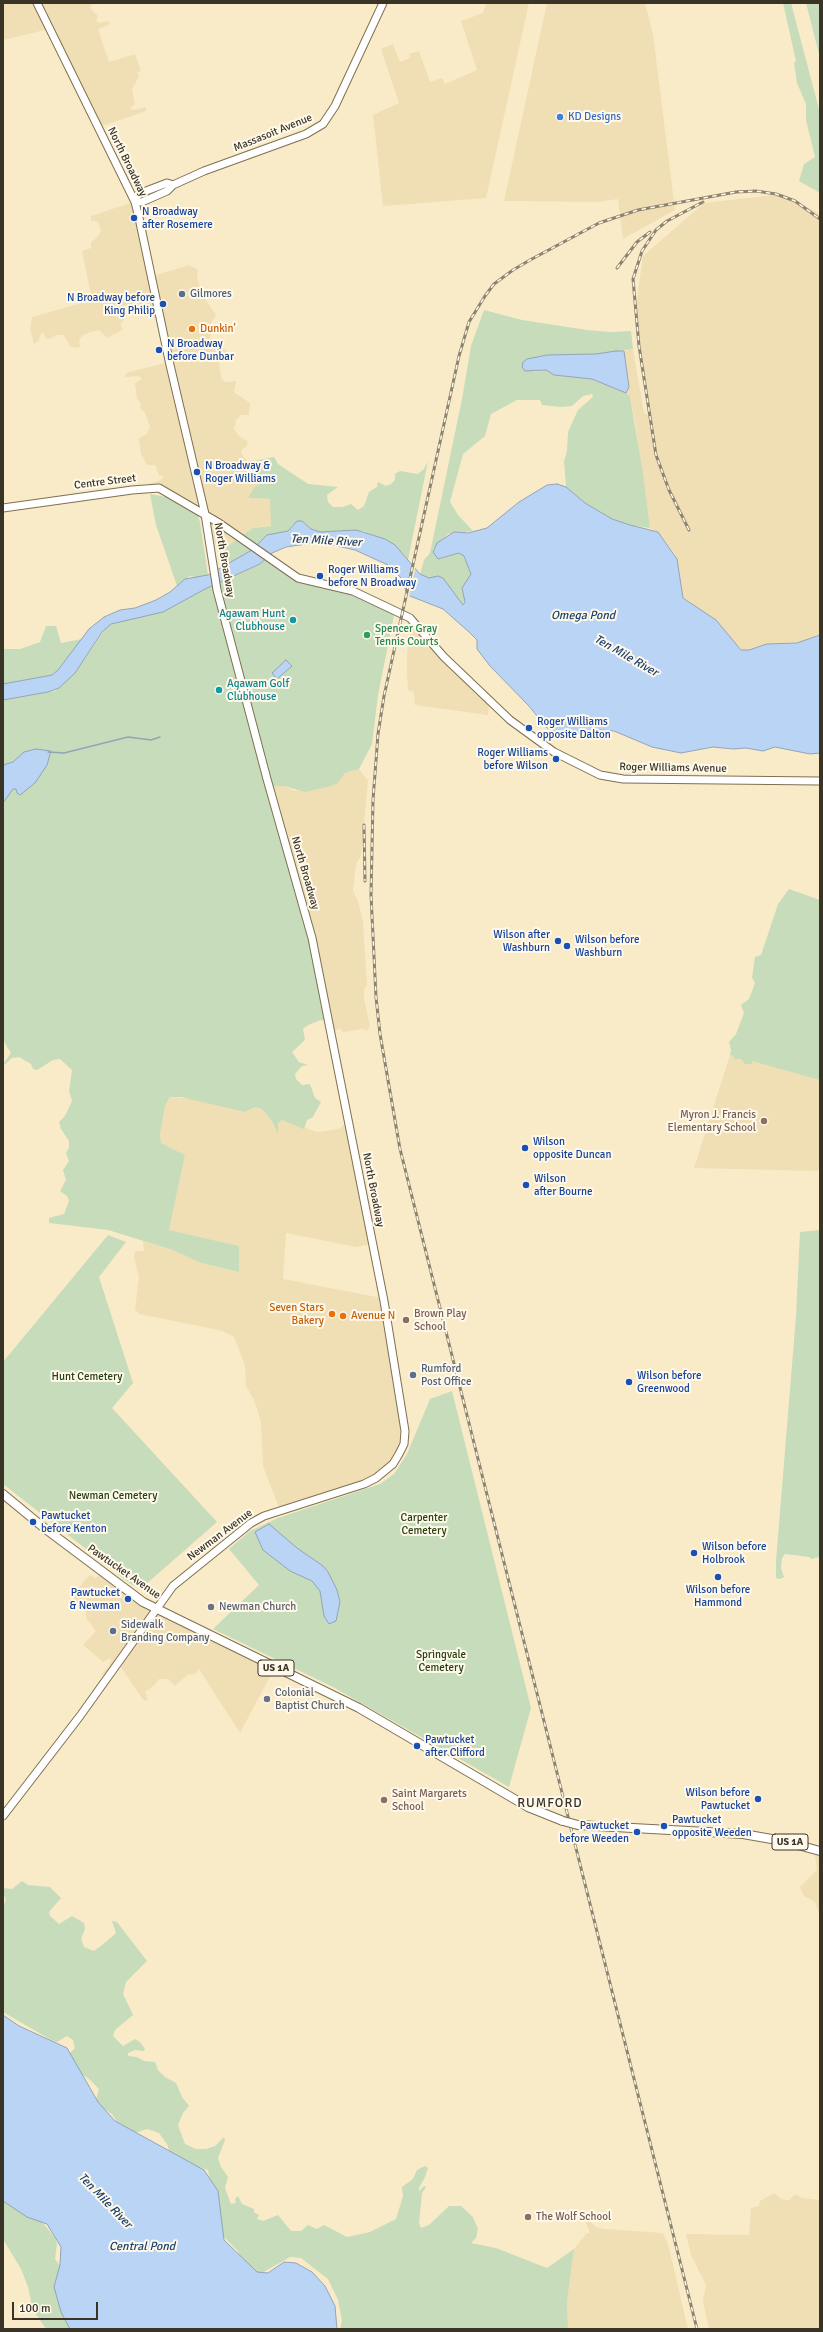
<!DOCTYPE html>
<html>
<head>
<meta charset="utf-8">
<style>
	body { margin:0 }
	#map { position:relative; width:823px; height:2332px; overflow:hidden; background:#faebc8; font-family:Signika,sans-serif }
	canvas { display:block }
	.frame { position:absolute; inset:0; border:4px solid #3a3426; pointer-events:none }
	.scale { position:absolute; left:12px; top:2302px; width:86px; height:18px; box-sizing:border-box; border:2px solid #3a3426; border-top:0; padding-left:5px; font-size:12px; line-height:14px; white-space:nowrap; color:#3a3426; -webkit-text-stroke:3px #fff9eb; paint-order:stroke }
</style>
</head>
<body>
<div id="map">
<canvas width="823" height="2332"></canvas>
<div class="frame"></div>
<div class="scale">100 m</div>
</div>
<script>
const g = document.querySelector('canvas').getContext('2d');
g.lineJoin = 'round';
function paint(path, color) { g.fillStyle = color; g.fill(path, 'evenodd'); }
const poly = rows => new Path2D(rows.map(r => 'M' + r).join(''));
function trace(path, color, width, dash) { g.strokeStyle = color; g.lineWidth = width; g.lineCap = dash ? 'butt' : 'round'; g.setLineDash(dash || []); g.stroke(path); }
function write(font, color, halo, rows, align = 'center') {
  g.font = font + ' Signika,sans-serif'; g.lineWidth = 4; g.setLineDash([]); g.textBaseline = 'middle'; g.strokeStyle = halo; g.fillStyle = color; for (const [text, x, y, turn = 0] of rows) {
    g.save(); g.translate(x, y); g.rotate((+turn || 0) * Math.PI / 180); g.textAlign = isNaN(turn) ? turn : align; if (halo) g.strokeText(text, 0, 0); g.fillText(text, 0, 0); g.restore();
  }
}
paint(poly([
	[3,3,93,3,90,8,98,16,96,21,100,23,109,21,109,25,98,29,109,62,135,54,141,71,137,72,139,76,132,89,135,104,130,108,134,110,146,107,146,111,99,127,49,29,3,40],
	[486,3,529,3,486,198,383,206,373,115,399,103,381,49,393,44,400,62,410,58,409,54,419,51,430,82,442,78,445,84,477,70,461,21,483,13],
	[547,3,645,3,653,34,675,210,623,239,618,199,596,202,504,201],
	[783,194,820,214,820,635,801,642,767,644,744,651,689,601,683,598,675,554,658,532,650,528,635,421,630,397,626,393,629,387,624,351,633,349,644,413,648,415,636,306,643,256,704,203],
	[133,202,150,277,189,265,198,270,197,277,203,296,216,315,208,328,211,332,210,338,218,346,228,351,219,363,221,377,224,382,236,381,234,392,250,403,249,415,241,415,236,420,234,429,239,436,248,442,246,447,241,450,243,456,255,471,261,476,261,483,248,498,270,499,272,523,271,525,253,528,219,552,203,518,150,486,150,483,159,481,164,477,159,475,155,465,147,465,141,454,139,438,147,434,150,427,145,413,139,407,142,405,137,399,136,392,135,383,142,379,139,376,125,377,126,373,169,362,158,316,155,319,148,307,143,312,133,314,129,312,121,324,122,330,107,338,99,330,90,332,83,335,79,340,80,346,78,348,71,347,63,335,56,335,50,339,46,338,42,332,38,341,34,344,30,329,32,317,92,300,82,251,91,248,91,243,99,235,101,230,97,221,91,221,91,216],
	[412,619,489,705,488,715,415,705,414,692,408,690,407,675,407,653],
	[359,769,368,781,361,856,356,864,353,891,358,901,363,922,367,985,364,989,364,998,370,1027,366,1031,363,1029,343,1032,340,1028,331,1033,271,792,275,786,284,786,295,791,334,785,337,784,345,773],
	[730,1055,820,1078,820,1165,818,1171,694,1168],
	[170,1097,192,1099,245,1112,255,1107,262,1109,272,1121,278,1133,278,1123,282,1120,317,1132,339,1129,344,1125,344,1119,346,1120,371,1244,356,1247,286,1233,283,1279,382,1298,402,1408,402,1441,391,1462,376,1475,359,1483,279,1508,263,1466,261,1422,254,1400,246,1386,245,1365,234,1337,223,1331,139,1314,135,1309,139,1277,134,1257,135,1251,144,1251,143,1241,173,1250,201,1263,239,1272,239,1246,169,1230,185,1155,161,1143,160,1134,165,1106],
	[101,1574,129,1591,275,1667,240,1733,199,1669,195,1674,187,1675,175,1686,168,1679,159,1679,155,1685,145,1692,148,1700,144,1701,118,1663,105,1675,101,1675,109,1666,111,1658,103,1662,83,1645,96,1631,87,1619,85,1610,74,1599,75,1593,84,1581,90,1575,95,1578],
	[820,1852,820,1916,815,1902,804,1896,800,1887,817,1870,815,1855],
	[774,2193,780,2198,785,2200,789,2200,796,2194,802,2198,820,2200,820,2329,709,2329,703,2301,706,2285,691,2255,686,2234,749,2235,751,2208,759,2206,760,2201],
	[584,2218,586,2218,596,2227,604,2229,663,2233,668,2244,688,2329,568,2329,567,2302,574,2249,587,2233,590,2233]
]), '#f0deb4');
paint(poly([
	[783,3,791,3,820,113,820,193,799,181,804,164,815,157,806,120,806,104,797,83,794,63,796,61],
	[806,3,820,3,820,58],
	[484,310,522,320,587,330,611,332,631,331,633,349,596,354,570,354,533,372,546,370,554,375,592,379,626,393,630,397,643,473,650,528,630,525,612,519,585,503,566,487,564,461,567,451,568,432,578,410,593,397,592,394,583,396,572,406,560,407,542,405,540,400,517,400,491,414,485,436,463,454,450,502,458,515,473,531,448,534,433,549,440,559,459,553,464,556,471,574,462,590,465,599,463,605,441,577,429,578,420,574,424,560,430,553,462,399,471,346],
	[274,457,278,464,308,484,338,487,327,495,328,502,333,507,343,507,351,504,358,510,364,506,369,492,377,487,378,482,386,486,391,484,395,480,395,474,400,471,418,474,424,469,428,461,408,560,402,552,363,531,320,532,311,529,302,521,293,525,288,531,260,542,252,550,222,568,219,552,253,528,271,526,270,499,248,498,254,488,261,483,261,476,248,462],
	[150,494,166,497,197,514,200,522,208,575,202,578,190,576,177,586,156,525],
	[268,557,302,577,335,584,395,610,378,695,372,744,359,769,345,773,337,784,331,786,305,792,284,786,275,786,271,792,304,908,326,1021,321,1020,308,1025,303,1029,305,1040,292,1052,299,1062,308,1065,302,1066,295,1074,296,1079,302,1085,310,1084,315,1098,321,1102,313,1117,307,1120,304,1129,282,1120,278,1123,278,1134,272,1121,262,1109,255,1107,245,1112,181,1097,170,1097,165,1106,160,1134,161,1143,185,1155,169,1230,239,1246,239,1272,201,1263,173,1250,108,1230,49,1223,49,1218,64,1214,69,1201,67,1196,60,1191,66,1180,63,1170,69,1161,66,1153,69,1147,69,1141,61,1129,59,1122,65,1116,72,1101,69,1091,72,1070,60,1059,53,1060,37,1070,33,1069,31,1064,19,1057,12,1058,4,1065,4,1063,11,1053,3,1040,3,700,55,691,75,673,107,626,130,618,163,612,207,588,257,566],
	[46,626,56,626,61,643,82,639,58,670,52,675,3,684,3,649,20,649,40,642],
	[789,889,820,900,820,1080,752,1061,752,1064,745,1064,741,1059,734,1059,734,1056,730,1055,731,1050,729,1042,736,1034,744,1013,741,1005,749,999,755,983,752,978,755,957,761,955,778,904],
	[820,1230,820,1557,811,1559,809,1557,785,1554,782,1558,781,1568,784,1577,780,1579,776,1578,776,1561,796,1316,800,1232],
	[108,1235,126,1242,99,1277,133,1383,112,1408,217,1522,145,1585,140,1587,132,1585,3,1484,3,1362],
	[452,1391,531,1708,509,1787,333,1687,213,1629,259,1585,229,1549,250,1531,278,1518,380,1484,394,1474,407,1454,430,1399],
	[22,1881,28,1885,50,1887,61,1898,49,1912,50,1916,59,1924,72,1916,84,1923,85,1929,81,1939,84,1947,94,1951,106,1942,116,1933,112,1921,117,1922,147,1961,126,1982,123,1994,133,2015,115,2030,113,2036,123,2046,135,2039,140,2042,145,2049,144,2051,135,2050,128,2053,128,2056,137,2057,144,2061,155,2062,158,2070,165,2077,176,2083,182,2097,189,2106,183,2113,178,2125,185,2144,196,2149,206,2149,215,2146,224,2137,225,2140,218,2158,221,2167,228,2177,225,2188,231,2204,236,2203,235,2199,238,2196,242,2204,254,2209,254,2212,259,2215,257,2219,263,2221,278,2215,291,2231,301,2231,308,2225,317,2229,324,2225,347,2237,370,2232,396,2219,403,2196,402,2187,413,2179,417,2170,425,2166,428,2168,425,2177,419,2188,419,2191,424,2186,426,2187,422,2193,419,2223,421,2228,429,2225,449,2206,461,2206,473,2217,478,2229,476,2238,471,2243,496,2248,547,2268,574,2249,567,2302,568,2329,340,2329,342,2321,338,2300,328,2279,301,2258,290,2257,260,2274,248,2272,242,2263,238,2251,222,2235,208,2170,186,2163,170,2154,167,2144,159,2133,147,2129,135,2133,117,2122,112,2114,95,2103,99,2089,88,2078,79,2073,69,2054,75,2048,73,2040,67,2036,57,2042,53,2041,3,2012,3,1907,6,1899,3,1894,3,1888,12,1889],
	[3,2200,11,2203,19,2212,29,2212,40,2219,55,2238,57,2244,55,2259,62,2268,73,2329,46,2329,33,2310,28,2287,21,2269,3,2239]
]), '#c6dcba');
const water = poly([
	[616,351,624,351,629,387,626,393,592,379,554,375,546,370,525,371,522,367,523,362,527,359,547,355,596,354,616,351],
	[557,484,566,487,585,503,612,519,630,525,658,532,677,559,683,598,716,620,741,650,749,650,767,644,797,643,820,635,820,753,810,754,775,747,763,751,746,748,733,749,713,747,681,753,652,747,614,731,600,730,580,734,554,731,547,728,528,705,490,666,477,649,477,640,469,632,443,609,410,596,406,592,403,580,388,565,355,550,320,542,286,547,272,553,260,564,207,588,163,612,111,624,102,632,75,673,59,688,48,692,3,700,3,684,52,675,58,670,89,629,104,617,120,610,135,608,156,600,170,592,185,579,208,575,252,550,267,535,288,531,297,521,302,521,311,529,320,532,356,530,385,539,395,545,420,574,429,578,438,576,443,578,463,605,465,602,462,588,471,574,464,556,459,553,438,559,433,552,437,543,454,532,468,533,487,528,519,502,547,485,557,484],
	[286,660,292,666,277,679,272,673,286,660],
	[36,749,51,751,47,765,35,783,20,795,17,793,16,789,13,789,3,803,3,765,13,762,24,752,36,749],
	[269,1524,297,1548,323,1566,328,1572,337,1590,340,1602,336,1621,329,1624,324,1616,320,1591,312,1581,290,1571,263,1550,255,1532,269,1524],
	[3,2015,19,2026,67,2048,98,2102,115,2121,204,2170,218,2191,224,2240,257,2272,268,2273,284,2262,296,2263,312,2272,325,2286,335,2306,337,2329,70,2329,61,2312,54,2287,60,2265,61,2247,47,2224,27,2217,3,2201,3,2015]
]);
paint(water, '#b9d4f5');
trace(water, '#93a4b7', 1);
paint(poly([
	[414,563,416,565,409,598,407,596]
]), '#faebc8');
trace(poly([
	[48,752,64,753,128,737,151,740,160,737]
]), '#93a4b7', 1.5);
const secondary = poly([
	[173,185,167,183,141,193,137,196,135,202,142,202,167,191,173,185,204,171,306,134,323,124,335,106,383,3],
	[3,508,132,490,159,488,219,523,298,578,353,591,410,618,444,657,510,720,554,752,600,775,623,779,820,781],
	[3,1816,80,1716,173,1586,251,1523,264,1516,364,1484,376,1478,393,1464,399,1454,404,1444,405,1431,384,1301,312,938,267,779,217,590,205,514,170,365,139,218,135,202,37,3]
]);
const primary = poly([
	[3,1494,43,1527,143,1602,359,1708,528,1807,563,1821],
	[578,1825,743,1834,783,1841,820,1851]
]);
trace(secondary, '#7e7051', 9);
trace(primary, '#7e7051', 10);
trace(secondary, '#fff', 7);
trace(primary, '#fff', 8);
const rail = poly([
	[617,268,637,242,650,232],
	[689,530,669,490,656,455,639,346,633,279,642,251,656,230,667,221,703,202],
	[364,825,365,881],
	[697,2329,400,1149,380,1034,376,997,371,895,373,800,378,734,384,696,459,356,469,322,485,296,494,284,513,270,530,260,599,223,638,210,736,192,756,191,776,194,795,201,820,219]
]);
trace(rail, '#8e846d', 3);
trace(rail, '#fff9eb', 1.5, [4.5]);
const primaryBridge = poly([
	[563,1821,578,1825]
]);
trace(primaryBridge, '#7e7051', 10, []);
trace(primaryBridge, '#fff', 8);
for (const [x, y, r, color] of [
	[560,117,4,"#3f7fe0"],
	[134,218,4,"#1a4fb4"],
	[182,294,4,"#5c6f8a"],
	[163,304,4,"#1a4fb4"],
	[192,329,4,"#e8710a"],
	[159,350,4,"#1a4fb4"],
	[197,472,4,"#1a4fb4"],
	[320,576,4,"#1a4fb4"],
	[293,620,4,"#0f9aa8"],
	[367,635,4,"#2e9e5b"],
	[219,690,4,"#0f9aa8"],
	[529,728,4,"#1a4fb4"],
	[556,759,4,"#1a4fb4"],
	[558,941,4,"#1a4fb4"],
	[567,946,4,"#1a4fb4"],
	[764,1121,4,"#8d6e63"],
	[525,1148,4,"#1a4fb4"],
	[526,1185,4,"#1a4fb4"],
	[332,1314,4,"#e8710a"],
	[343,1316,4,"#e8710a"],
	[406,1320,4,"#8d6e63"],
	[413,1375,4,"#5c6f8a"],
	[629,1382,4,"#1a4fb4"],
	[33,1522,4,"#1a4fb4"],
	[694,1553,4,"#1a4fb4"],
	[718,1577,4,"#1a4fb4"],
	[128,1599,4,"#1a4fb4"],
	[211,1607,4,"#6b7280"],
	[113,1631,4,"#5c6f8a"],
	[267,1699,4,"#6b7280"],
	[417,1746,4,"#1a4fb4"],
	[758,1799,4,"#1a4fb4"],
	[384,1800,4,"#8d6e63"],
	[664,1826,4,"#1a4fb4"],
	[637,1832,4,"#1a4fb4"],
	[528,2217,4,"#8d6e63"]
]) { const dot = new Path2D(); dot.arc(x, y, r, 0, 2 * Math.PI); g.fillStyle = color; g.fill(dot); trace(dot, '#fff9eb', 1.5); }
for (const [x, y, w] of [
	[276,1668,36],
	[790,1842,36]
]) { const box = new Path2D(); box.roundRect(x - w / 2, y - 8, w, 16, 3); g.fillStyle = '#fff9eb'; g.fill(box); trace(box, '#3a3426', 1); }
write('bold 10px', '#3a3426', null, [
	["US 1A",276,1668],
	["US 1A",790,1842]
]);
write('11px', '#366cbe', '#fff9eb', [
	["KD Designs",568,117]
], 'left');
write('11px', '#3a3426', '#fff9eb', [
	["Massasoit Avenue",273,133,-22],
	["North Broadway",127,162,64],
	["Centre Street",105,482,-7],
	["North Broadway",224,560,80],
	["Roger Williams Avenue",673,768,1],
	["North Broadway",305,873,74],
	["North Broadway",373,1190,79],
	["Newman Avenue",220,1535,-37],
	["Pawtucket Avenue",124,1572,35]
]);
write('11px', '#164399', '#fff9eb', [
	["N Broadway",142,212],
	["after Rosemere",142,225],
	["N Broadway before",155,298,"right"],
	["King Philip",155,311,"right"],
	["N Broadway",167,344],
	["before Dunbar",167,357],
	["N Broadway &",205,466],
	["Roger Williams",205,479],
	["Roger Williams",328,570],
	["before N Broadway",328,583],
	["Roger Williams",537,722],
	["opposite Dalton",537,735],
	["Roger Williams",548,753,"right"],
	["before Wilson",548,766,"right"],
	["Wilson after",550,935,"right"],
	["Washburn",550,948,"right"],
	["Wilson before",575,940],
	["Washburn",575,953],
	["Wilson",533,1142],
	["opposite Duncan",533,1155],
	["Wilson",534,1179],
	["after Bourne",534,1192],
	["Wilson before",637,1376],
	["Greenwood",637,1389],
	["Pawtucket",41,1516],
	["before Kenton",41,1529],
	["Wilson before",702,1547],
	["Holbrook",702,1560],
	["Wilson before",718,1590,"center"],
	["Hammond",718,1603,"center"],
	["Pawtucket",120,1593,"right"],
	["& Newman",120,1606,"right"],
	["Pawtucket",425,1740],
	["after Clifford",425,1753],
	["Wilson before",750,1793,"right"],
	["Pawtucket",750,1806,"right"],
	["Pawtucket",672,1820],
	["opposite Weeden",672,1833],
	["Pawtucket",629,1826,"right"],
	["before Weeden",629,1839,"right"]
], 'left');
write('11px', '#4e5e75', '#fff9eb', [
	["Gilmores",190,294],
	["Rumford",421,1369],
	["Post Office",421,1382],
	["Sidewalk",121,1625],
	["Branding Company",121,1638]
], 'left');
write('11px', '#c56008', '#fff9eb', [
	["Dunkin'",200,329],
	["Seven Stars",324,1308,"right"],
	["Bakery",324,1321,"right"],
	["Avenue N",351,1316]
], 'left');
write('11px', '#0d838f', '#fff9eb', [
	["Agawam Hunt",285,614],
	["Clubhouse",285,627],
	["Agawam Golf",227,684,"left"],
	["Clubhouse",227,697,"left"]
], 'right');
write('11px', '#27864d', '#fff9eb', [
	["Spencer Gray",375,629],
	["Tennis Courts",375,642]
], 'left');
write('11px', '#785e54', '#fff9eb', [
	["Myron J. Francis",756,1115,"right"],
	["Elementary School",756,1128,"right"],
	["Brown Play",414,1314],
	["School",414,1327],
	["Saint Margarets",392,1794],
	["School",392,1807],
	["The Wolf School",536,2217]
], 'left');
write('11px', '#24410e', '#fff9eb', [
	["Hunt Cemetery",87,1377],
	["Newman Cemetery",113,1496],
	["Carpenter",424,1518],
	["Cemetery",424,1531],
	["Springvale",441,1655],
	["Cemetery",441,1668]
]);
write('11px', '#5b616d', '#fff9eb', [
	["Newman Church",219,1607],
	["Colonial",275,1693],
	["Baptist Church",275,1706]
], 'left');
write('italic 12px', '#1d416c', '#fff9eb', [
	["Ten Mile River",326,541,3],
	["Omega Pond",583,616],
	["Ten Mile River",626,656,30],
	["Ten Mile River",105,2201,46],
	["Central Pond",142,2247]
]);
g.letterSpacing = '1px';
write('13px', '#3a3426', '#fff9eb', [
	["RUMFORD",550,1804]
]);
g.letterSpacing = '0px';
</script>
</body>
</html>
